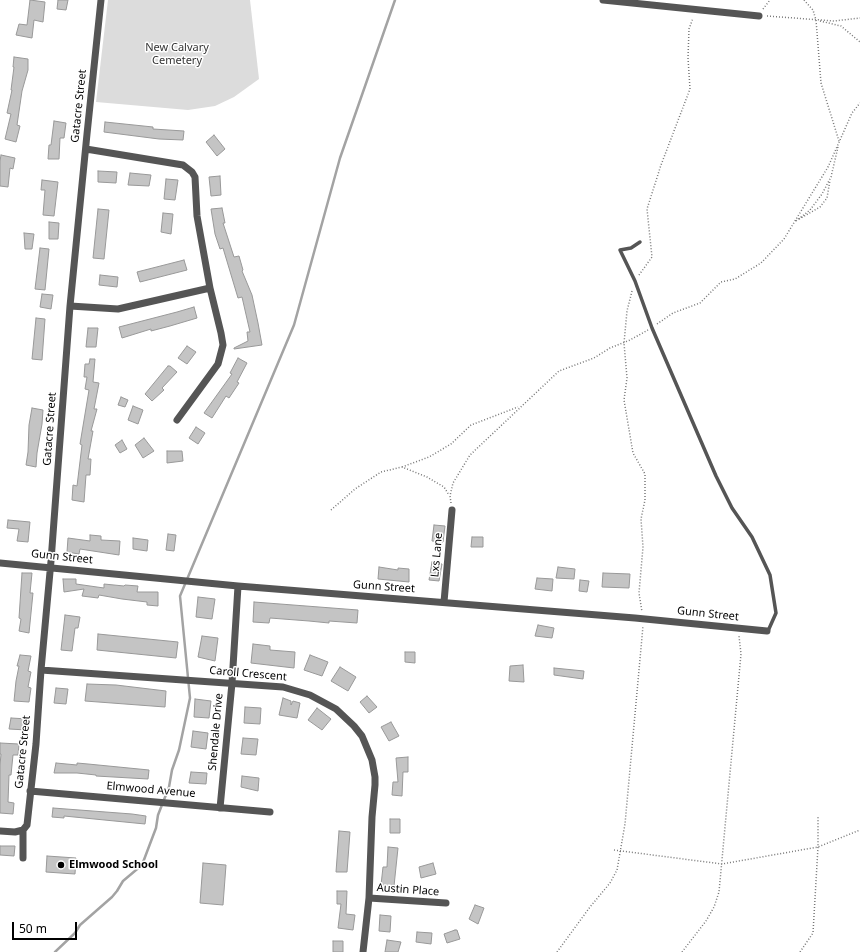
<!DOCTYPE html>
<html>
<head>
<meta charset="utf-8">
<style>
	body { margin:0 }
	#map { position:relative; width:860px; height:952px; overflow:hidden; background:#fff; font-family:"Noto Sans",sans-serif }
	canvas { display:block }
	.scale { position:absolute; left:12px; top:922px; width:65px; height:18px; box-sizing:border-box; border:2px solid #000; border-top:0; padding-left:5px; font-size:12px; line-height:14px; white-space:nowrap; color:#000; -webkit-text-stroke:3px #fff; paint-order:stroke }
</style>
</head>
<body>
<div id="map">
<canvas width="860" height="952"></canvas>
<div class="scale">50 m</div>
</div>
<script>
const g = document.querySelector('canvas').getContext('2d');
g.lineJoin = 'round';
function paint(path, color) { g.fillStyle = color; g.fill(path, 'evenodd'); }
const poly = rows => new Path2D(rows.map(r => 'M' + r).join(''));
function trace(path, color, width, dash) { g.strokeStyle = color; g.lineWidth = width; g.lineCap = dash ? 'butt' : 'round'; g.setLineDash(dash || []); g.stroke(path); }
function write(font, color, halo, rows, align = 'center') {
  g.font = font + ' "Noto Sans",sans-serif'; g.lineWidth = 3; g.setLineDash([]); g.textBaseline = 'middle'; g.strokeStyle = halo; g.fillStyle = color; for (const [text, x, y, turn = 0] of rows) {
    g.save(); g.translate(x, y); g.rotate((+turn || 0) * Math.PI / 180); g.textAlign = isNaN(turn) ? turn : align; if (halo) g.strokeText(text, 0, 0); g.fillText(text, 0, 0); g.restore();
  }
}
paint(poly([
	[108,0,250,0,259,79,234,97,215,106,188,110,96,102]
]), '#dcdcdc');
trace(poly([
	[55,952,75,933,80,925,112,897,117,891,123,881,142,865,156,828,158,815,169,787,172,770,179,750,190,698,180,596,294,325,340,158,395,0]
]), '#a3a3a3', 2.5);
const building = poly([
	[30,0,45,2,43,22,34,20,32,38,16,35,19,24,27,25,30,0],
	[58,0,68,0,66,10,57,9,58,0],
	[14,57,28,59,28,70,22,91,17,125,20,126,16,142,5,139,11,114,7,113,12,90,11,90,14,67,13,67,14,57],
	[54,121,66,123,64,138,60,138,59,159,48,159,49,145,51,145,54,121],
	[105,122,153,127,153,129,184,131,183,140,159,139,104,132,105,122],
	[214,135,225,149,217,156,206,142,214,135],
	[1,155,15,158,13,169,10,168,8,187,0,186,0,161,1,155],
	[98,171,117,172,116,183,98,182,98,171],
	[130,173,151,175,149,186,128,185,130,173],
	[220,176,221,195,211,196,209,177,220,176],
	[166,179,178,180,175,200,164,199,166,179],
	[42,180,58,182,54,216,43,215,45,190,41,190,42,180],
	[222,208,225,223,223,223,234,257,239,256,243,270,242,271,252,295,258,323,262,345,234,349,234,348,248,341,247,332,250,332,242,297,238,298,223,248,220,249,215,234,211,209,222,208],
	[98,209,109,210,104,259,93,258,98,209],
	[163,213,173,214,171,234,161,232,163,213],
	[49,222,59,223,58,239,49,239,49,222],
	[24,233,34,234,32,249,25,249,24,233],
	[40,248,49,249,45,290,35,289,40,248],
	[184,260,187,270,140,282,137,272,184,260],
	[100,275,118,277,117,287,99,285,100,275],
	[42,294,53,295,51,309,40,307,42,294],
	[194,307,197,318,170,326,151,331,151,329,122,338,119,327,177,312,194,307],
	[36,318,45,319,42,360,32,359,36,318],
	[88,328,98,328,96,347,86,347,88,328],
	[187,346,196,352,187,364,178,358,187,346],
	[238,358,247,363,237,382,239,383,229,398,226,396,212,418,204,413,232,374,230,373,238,358],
	[90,359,95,359,93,382,99,383,94,409,97,409,91,431,93,431,88,459,91,459,90,475,86,475,84,502,72,500,73,485,77,486,82,445,80,444,89,390,85,389,87,377,84,377,85,364,89,364,90,359],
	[168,366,170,366,177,372,162,388,164,390,152,401,145,394,168,366],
	[121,397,128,400,125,407,118,405,121,397],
	[133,406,143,410,138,424,128,420,133,406],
	[32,408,43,410,42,424,37,453,36,467,26,465,28,452,29,425,32,408],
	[196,427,205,433,198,444,189,438,196,427],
	[144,438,154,451,143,458,135,445,144,438],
	[122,440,127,449,120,453,115,445,122,440],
	[167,451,182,451,183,461,167,463,167,451],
	[8,520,30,522,28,542,17,541,19,529,7,528,8,520],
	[434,525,445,526,443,542,432,541,434,525],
	[168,534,176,535,174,551,166,550,168,534],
	[90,535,101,536,101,540,120,541,119,555,80,549,79,554,67,552,68,538,90,541,90,535],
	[472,537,483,537,483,547,471,547,472,537],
	[133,538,148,540,147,551,133,549,133,538],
	[432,562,442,564,439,581,429,580,432,562],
	[379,567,398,570,398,568,409,569,409,582,378,579,379,567],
	[558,567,575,569,574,579,556,578,558,567],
	[22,573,32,573,30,593,33,593,29,633,19,631,21,619,19,618,22,573],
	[603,573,630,574,629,588,602,587,603,573],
	[537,578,553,579,552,591,535,589,537,578],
	[63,579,76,579,76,584,104,588,104,584,124,586,125,585,138,586,137,592,158,592,158,606,147,605,147,602,122,599,99,595,98,598,82,596,84,589,64,592,63,579],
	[580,580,589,581,587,592,579,591,580,580],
	[198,597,215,599,212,619,196,617,198,597],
	[254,602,358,610,357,623,329,621,329,623,309,621,270,618,269,623,253,622,254,602],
	[65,615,80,617,78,628,75,628,72,651,61,650,65,615],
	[538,625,554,628,552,638,535,636,538,625],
	[98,634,178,642,176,658,97,650,98,634],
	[202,636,218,638,215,661,198,657,202,636],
	[253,644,270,646,270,650,295,652,294,668,251,663,253,644],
	[405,652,415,652,415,663,405,662,405,652],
	[20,655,31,656,28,671,31,672,28,687,31,688,29,702,14,701,16,681,19,666,17,666,20,655],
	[310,655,328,662,322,676,304,670,310,655],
	[523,665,524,682,509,681,510,666,523,665],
	[340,667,356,677,348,691,331,681,340,667],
	[554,668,584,671,583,679,554,675,554,668],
	[87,684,116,685,166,691,165,707,85,701,87,684],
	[56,688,68,689,66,704,54,703,56,688],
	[367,696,377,707,369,713,360,702,367,696],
	[283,698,291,701,291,705,293,701,300,703,297,718,279,715,283,698],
	[195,699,211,701,209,718,194,717,195,699],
	[245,707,261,708,260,724,244,723,245,707],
	[317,708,331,719,322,730,308,720,317,708],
	[11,718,28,719,27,730,9,729,11,718],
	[391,722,399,736,389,741,381,727,391,722],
	[193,731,208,733,206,749,191,747,193,731],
	[243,738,258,739,256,755,241,754,243,738],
	[0,743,19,744,18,755,13,755,11,775,9,775,8,802,14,803,13,814,0,813,0,765,1,754,0,754,0,743],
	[408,757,408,772,403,772,402,796,392,795,393,782,398,782,396,758,408,757],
	[56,763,77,765,77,763,88,764,149,770,148,779,96,776,96,775,77,773,54,773,56,763],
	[191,772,207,773,206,784,189,783,191,772],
	[242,776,259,778,258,791,241,787,242,776],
	[53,808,132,814,146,816,145,824,64,816,64,818,52,817,53,808],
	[390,819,400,819,400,833,390,833,390,819],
	[339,831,350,832,347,872,336,872,339,831],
	[0,846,15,846,14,856,0,855,0,846],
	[388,847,398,848,394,886,381,885,383,867,387,867,388,847],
	[47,856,76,858,75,874,46,872,47,856],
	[203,863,226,865,223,905,200,903,203,863],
	[433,863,436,874,421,878,419,867,433,863],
	[337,891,347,891,346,914,355,915,353,930,338,928,341,904,337,904,337,891],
	[475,905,484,908,478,924,469,919,475,905],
	[380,915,391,916,390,932,379,931,380,915],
	[455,930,457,930,460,939,447,943,444,934,455,930],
	[417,932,432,933,431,944,416,942,417,932],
	[387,940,401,942,398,952,385,952,387,940],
	[333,941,343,941,343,952,333,952,333,941]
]);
paint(building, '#c4c4c4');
trace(building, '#999', 1);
trace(poly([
	[804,0,813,10,816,20,821,83,839,141],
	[763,9,770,0],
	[767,16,834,21,860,18],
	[820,21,841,26,860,42],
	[799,219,820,207,827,198,830,180],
	[796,221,810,210,822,194,831,177,838,147],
	[639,275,652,257,647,209,661,165,690,89,688,58,689,29,693,18],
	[632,291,627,311,624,343,627,378,624,400,633,453,645,474,645,500,641,519,643,547,639,593,642,612],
	[657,324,673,313,700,303,721,282,735,279,761,263,784,239,828,167,852,113,860,103],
	[402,467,429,457,451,444,471,425,518,407],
	[451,503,450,496,453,483,470,455,559,371,594,358,610,348,630,340,648,330],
	[331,510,355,489,381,472,402,467,427,477,444,487,449,495],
	[614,850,722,864,818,847,860,830],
	[557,952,590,907,610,883,617,870,625,824,643,626],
	[682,952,706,921,714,907,719,892,741,654,739,636],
	[800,952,813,933,818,847,818,816]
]), '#777', 1.5, [1, 2]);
trace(poly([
	[640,242,631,248,620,250,635,281,652,328,716,476,732,508,752,537,770,575,776,613,768,631]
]), '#555', 3.5);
trace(poly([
	[603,0,759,16],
	[86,149,183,165,192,172,195,177,197,216,210,288,221,333,223,345,218,364,177,420],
	[70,306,118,309,210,288],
	[0,563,238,586,635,618,767,631],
	[444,602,452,510],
	[41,670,283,687,310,695,336,709,354,726,362,736,372,760,375,777,375,785,372,817,369,898,363,952],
	[30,791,270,812],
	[220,808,232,683,238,586],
	[0,831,15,832,23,830],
	[23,858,23,830,27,825,36,744,41,670,51,561,70,306,87,134,101,0],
	[369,898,446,903]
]), '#555', 7);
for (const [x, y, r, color] of [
	[61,865,4,"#000"]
]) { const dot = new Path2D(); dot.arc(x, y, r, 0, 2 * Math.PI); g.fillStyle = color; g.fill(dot); trace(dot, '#fff', 1.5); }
write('11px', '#333', '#fff', [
	["New Calvary",177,48],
	["Cemetery",177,61]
]);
write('11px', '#000', '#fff', [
	["Gatacre Street",79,106,-84],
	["Gatacre Street",50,429,-86],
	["Lxs Lane",437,555,-85],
	["Gunn Street",62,557,6],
	["Gunn Street",384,587,4],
	["Gunn Street",708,614,6],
	["Caroll Crescent",248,674,5],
	["Shendale Drive",216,732,-85],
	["Gatacre Street",23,752,-84],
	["Elmwood Avenue",151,790,5],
	["Austin Place",408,890,4]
]);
write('bold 11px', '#000', '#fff', [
	["Elmwood School",69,865]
], 'left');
</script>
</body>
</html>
